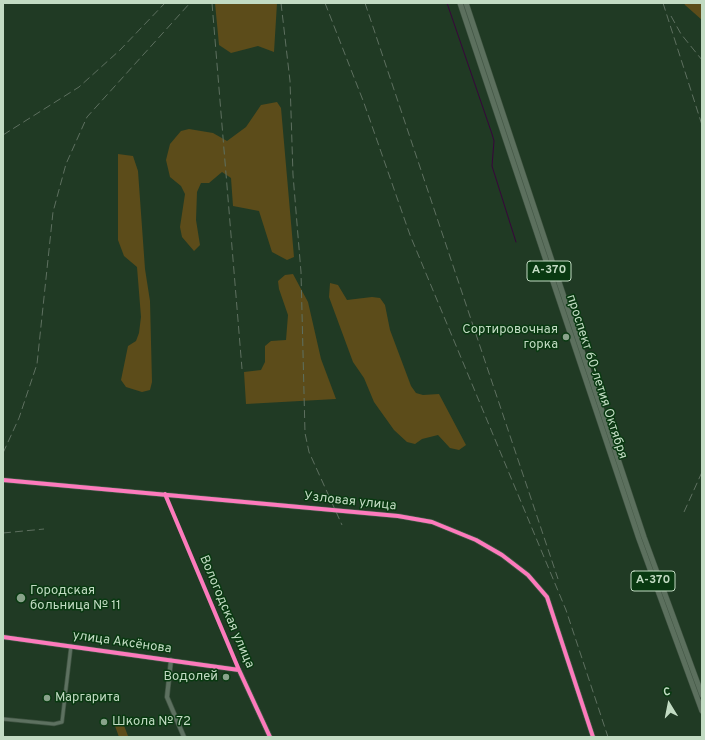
<!DOCTYPE html>
<html>
<head>
<meta charset="utf-8">
<style>
	body { margin:0 }
	#map { position:relative; width:705px; height:740px; overflow:hidden; background:#203a24; font-family:Overpass,sans-serif }
	canvas { display:block }
	.frame { position:absolute; inset:0; border:4px solid #c2dbc3; pointer-events:none }
	.north { position:absolute; left:649px; top:684px; width:40px; height:40px; -webkit-text-stroke:3px #093911; paint-order:stroke; rotate:350deg; font-size:11px; font-weight:700; line-height:16px; text-align:center; color:#c2dbc3 }
	.north::after { content:''; display:block; margin:auto; width:14px; height:18px; background:#c2dbc3; clip-path:polygon(50% 0,100% 100%,50% 72%,0 100%) }
</style>
</head>
<body>
<div id="map">
<canvas width="705" height="740"></canvas>
<div class="frame"></div>
<div class="north">С</div>
</div>
<script>
const g = document.querySelector('canvas').getContext('2d');
g.lineJoin = 'round';
function paint(path, color) { g.fillStyle = color; g.fill(path, 'evenodd'); }
const poly = rows => new Path2D(rows.map(r => 'M' + r).join(''));
function trace(path, color, width, dash) { g.strokeStyle = color; g.lineWidth = width; g.lineCap = dash ? 'butt' : 'round'; g.setLineDash(dash || []); g.stroke(path); }
function write(font, color, halo, rows, align = 'center') {
  g.font = font + ' Overpass,sans-serif'; g.lineWidth = 3; g.setLineDash([]); g.textBaseline = 'middle'; g.strokeStyle = halo; g.fillStyle = color; for (const [text, x, y, turn = 0] of rows) {
    g.save(); g.translate(x, y); g.rotate((+turn || 0) * Math.PI / 180); g.textAlign = isNaN(turn) ? turn : align; if (halo) g.strokeText(text, 0, 0); g.fillText(text, 0, 0); g.restore();
  }
}
paint(poly([
	[215,3,277,3,274,52,258,46,231,53,219,45],
	[684,3,702,3,702,20,685,5],
	[277,102,281,108,294,257,287,260,272,252,259,211,233,206,231,178,222,172,209,183,201,183,197,192,196,220,200,245,194,251,182,237,180,227,185,194,181,186,170,177,166,160,170,144,181,131,189,129,213,133,227,141,246,127,261,105],
	[118,154,133,156,138,171,145,269,150,301,152,382,150,390,142,392,126,387,121,380,128,346,136,341,139,333,141,317,137,267,124,256,118,240],
	[293,274,308,302,321,359,336,399,246,404,244,372,261,370,265,362,265,346,271,341,286,340,288,315,279,289,278,281,285,275],
	[330,283,338,285,347,300,372,297,380,298,385,305,390,330,411,386,416,393,423,395,439,394,466,445,459,450,450,448,438,435,422,439,415,444,407,442,394,430,374,402,364,378,353,362,329,297],
	[123,723,128,736,119,737,115,726]
]), '#5c4c1a');
trace(poly([
	[447,3,492,134,494,141,492,166,516,242]
]), '#38053c', 1);
const minor = poly([
	[165,494,239,670],
	[3,719,54,724,62,722,71,646]
]);
const tertiary = poly([
	[3,480,398,516,432,522,476,540,502,555,528,575,547,597,593,737],
	[3,637,239,670,270,737],
	[171,660,167,697,184,737]
]);
const trunk = poly([
	[460,3,639,539,702,711],
	[466,3,644,537,702,695]
]);
trace(minor, '#405443', 4.5);
trace(tertiary, '#405443', 5.5);
trace(trunk, '#405443', 6);
trace(minor, '#5d7160', 3);
trace(tertiary, '#5d7160', 4);
trace(trunk, '#5c705e', 5);
trace(poly([
	[212,3,242,369],
	[281,3,290,81,293,175,301,272,305,433,309,452,342,525],
	[325,3,364,103,410,235,566,610,608,737],
	[365,3,558,579],
	[663,3,702,125],
	[671,16,681,34,702,60],
	[3,135,79,87,120,50,165,3],
	[3,453,19,418,37,364,53,212,66,164,87,117,190,3],
	[684,512,702,472],
	[3,533,44,529]
]), '#5e7060', 1, [8, 4]);
trace(poly([
	[3,480,398,516,432,522,476,540,502,555,528,575,547,597,593,737],
	[165,494,239,670,270,737],
	[3,637,239,670]
]), '#fd7abc', 4);
for (const [x, y, r, color] of [
	[566,337,4,"#89a38b"],
	[21,598,5,"#89a38b"],
	[226,677,4,"#89a38b"],
	[47,698,4,"#89a38b"],
	[104,722,4,"#89a38b"]
]) { const dot = new Path2D(); dot.arc(x, y, r, 0, 2 * Math.PI); g.fillStyle = color; g.fill(dot); trace(dot, '#093911', 1.5); }
for (const [x, y, w] of [
	[549,271,44],
	[653,581,44]
]) { const box = new Path2D(); box.roundRect(x - w / 2, y - 10, w, 20, 3); g.fillStyle = '#093911'; g.fill(box); trace(box, '#c2dbc3', 1); }
write('bold 12px', '#c2dbc3', null, [
	["А-370",549,271],
	["А-370",653,581]
]);
write('13px', '#c2dbc3', '#093911', [
	["Сортировочная",558,330,"right"],
	["горка",558,345,"right"],
	["Городская",30,591],
	["больница № 11",30,606],
	["Водолей",218,677,"right"],
	["Маргарита",55,698],
	["Школа № 72",112,722]
], 'left');
write('13px', '#c2dbc3', '#093911', [
	["проспект 60-летия Октября",596,377,72],
	["Узловая улица",350,502,6],
	["Вологодская улица",226,612,67],
	["улица Аксёнова",122,643,8]
]);
</script>
</body>
</html>
